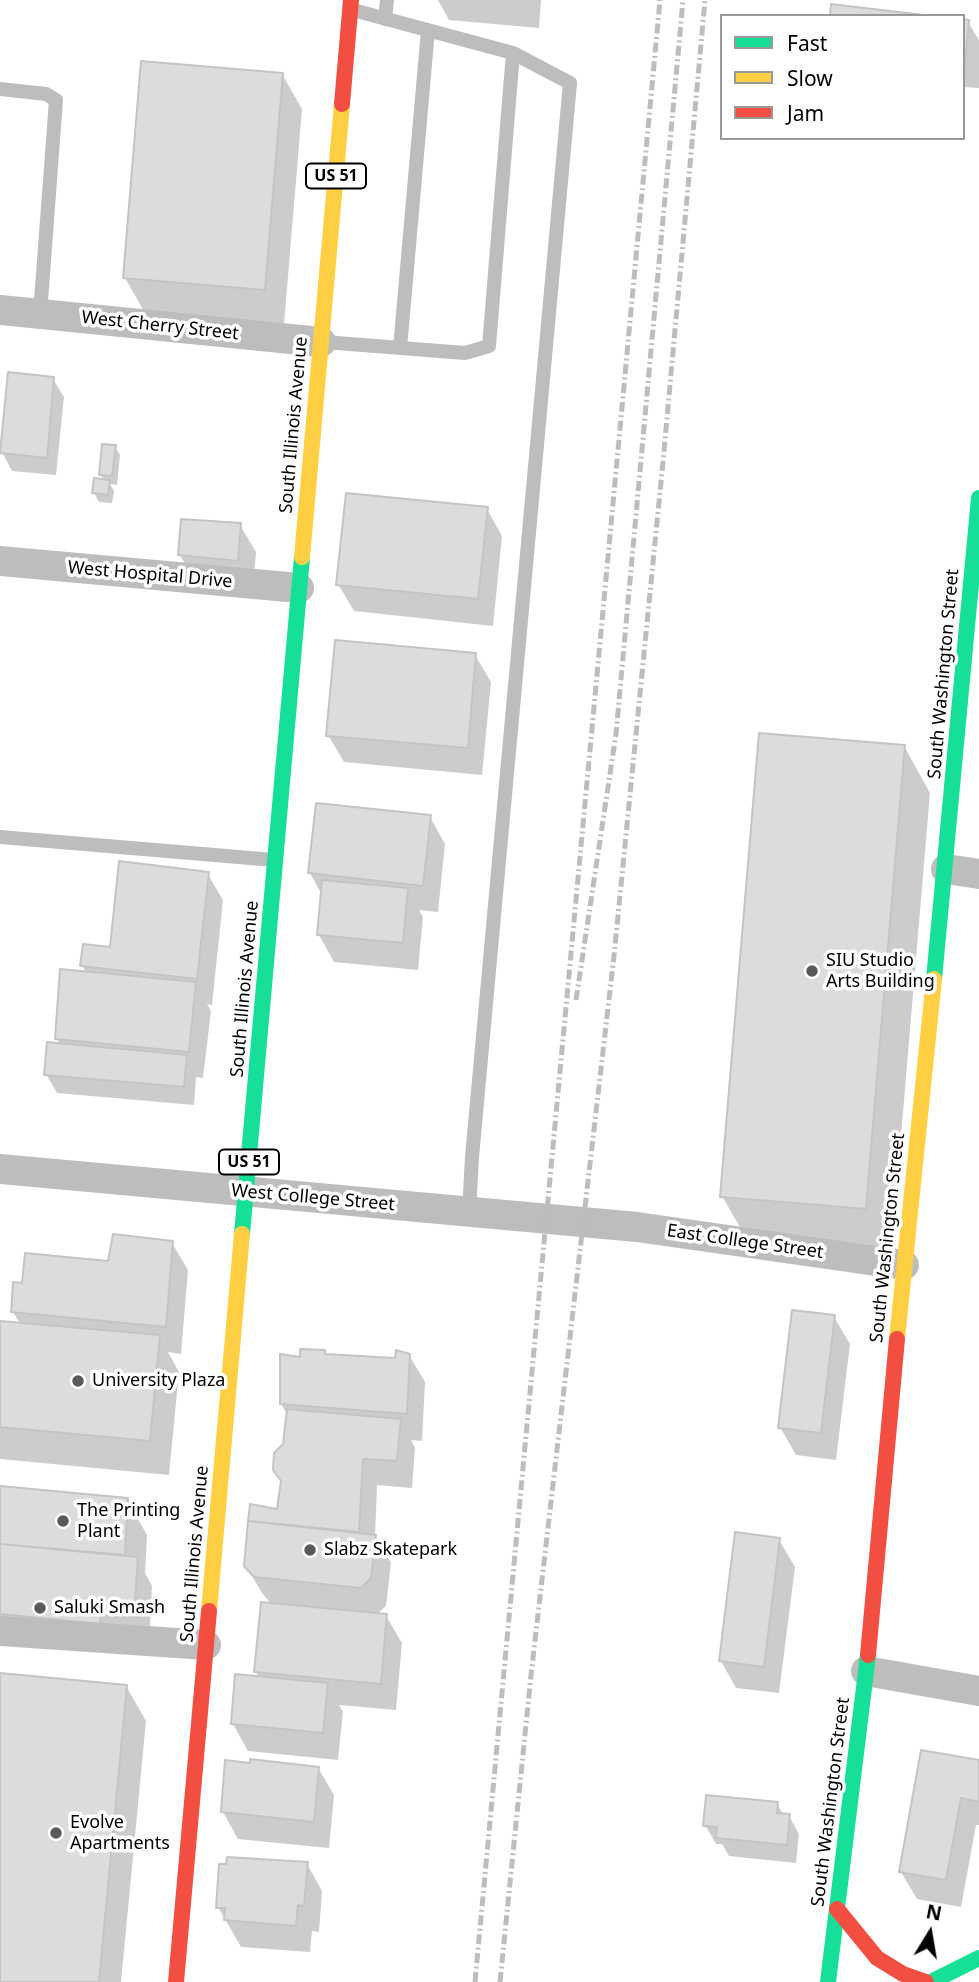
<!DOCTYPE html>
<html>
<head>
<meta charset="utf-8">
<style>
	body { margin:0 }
	#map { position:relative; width:979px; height:1982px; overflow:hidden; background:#fff; font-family:"Noto Sans",sans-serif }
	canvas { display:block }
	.legend { position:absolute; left:720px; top:14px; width:245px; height:126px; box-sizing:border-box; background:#fff; border:2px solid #999; margin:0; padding:9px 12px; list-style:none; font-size:21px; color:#000 }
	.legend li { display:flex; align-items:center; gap:14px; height:35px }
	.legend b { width:35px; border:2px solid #999 }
	.north { position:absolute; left:895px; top:1898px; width:70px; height:70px; -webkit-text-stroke:5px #fff; paint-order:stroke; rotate:11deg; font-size:19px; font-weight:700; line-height:28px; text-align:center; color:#000 }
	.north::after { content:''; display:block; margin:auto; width:24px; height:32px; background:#000; clip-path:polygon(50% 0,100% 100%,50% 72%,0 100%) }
</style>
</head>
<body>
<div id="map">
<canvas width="979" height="1982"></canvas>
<ul class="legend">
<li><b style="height:9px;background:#16e098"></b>Fast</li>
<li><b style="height:9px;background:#ffcf43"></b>Slow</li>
<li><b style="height:9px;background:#f24e42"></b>Jam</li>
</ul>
<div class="north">N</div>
</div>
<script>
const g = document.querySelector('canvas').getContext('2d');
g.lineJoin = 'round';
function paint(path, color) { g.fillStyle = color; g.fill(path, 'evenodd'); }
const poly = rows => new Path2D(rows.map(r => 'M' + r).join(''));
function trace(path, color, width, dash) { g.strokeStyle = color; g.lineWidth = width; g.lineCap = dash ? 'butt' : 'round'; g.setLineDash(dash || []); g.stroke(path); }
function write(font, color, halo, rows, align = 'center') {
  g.font = font + ' "Noto Sans",sans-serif'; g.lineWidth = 7; g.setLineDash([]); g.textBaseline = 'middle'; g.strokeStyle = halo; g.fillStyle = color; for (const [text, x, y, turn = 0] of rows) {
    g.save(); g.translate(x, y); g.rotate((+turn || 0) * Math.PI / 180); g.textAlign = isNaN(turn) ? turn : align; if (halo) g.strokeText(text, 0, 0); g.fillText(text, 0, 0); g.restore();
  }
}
paint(poly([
	[438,0,541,0,539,28,449,20],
	[963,21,968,22,979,40,979,88,963,87],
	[282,74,302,109,284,324,145,313,125,278],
	[53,379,64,397,56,475,12,471,2,452],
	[115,447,120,455,117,485,110,484,114,491,112,503,99,502,94,493,105,481,101,475],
	[487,509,502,536,493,626,354,611,338,584],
	[240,525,256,552,253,587,195,582,180,555],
	[475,655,491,682,482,775,344,762,328,735],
	[904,746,930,793,891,1254,749,1243,722,1196],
	[430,817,445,844,438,912,419,910,423,917,418,970,334,962,319,935,322,895,310,873],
	[207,873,223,900,212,1005,207,1004,211,1011,203,1078,196,1077,194,1105,57,1093,46,1074,61,1045,57,1039,87,974,82,965,111,949],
	[172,1243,188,1270,181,1354,168,1352,179,1372,169,1475,0,1459,0,1323,20,1324,13,1312,23,1285,110,1263],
	[834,1317,850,1344,836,1460,796,1455,780,1427],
	[324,1352,326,1356,396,1360,409,1355,425,1382,422,1441,411,1440,415,1448,412,1488,377,1485,375,1536,391,1563,386,1606,376,1615,386,1616,402,1643,396,1710,339,1705,343,1712,338,1760,248,1751,233,1724,259,1678,256,1672,272,1605,262,1593,246,1566,251,1506,279,1511,282,1484,275,1470,285,1445,288,1416,281,1404,301,1358],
	[0,1488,127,1500,147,1535,145,1573,152,1586,149,1643,0,1639],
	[779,1540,795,1567,779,1693,736,1688,721,1661],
	[0,1675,126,1686,146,1721,121,1982,0,1982],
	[979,1762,979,1825,976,1825,961,1907,917,1899,901,1872],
	[318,1768,334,1795,329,1848,238,1839,223,1812],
	[777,1804,784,1816,789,1816,799,1834,796,1863,729,1856,722,1844,716,1844,705,1825],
	[307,1864,322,1891,319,1932,312,1931,310,1952,241,1947,218,1907]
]), '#0003');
const building = poly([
	[831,4,932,16,830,16,831,4],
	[963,19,969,20,965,62,963,62,963,19],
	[141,61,283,73,265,290,123,278,141,61],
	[8,372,54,377,47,458,0,453,8,372],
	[102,444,116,445,112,476,99,475,102,444],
	[94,478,110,480,108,495,92,493,94,478],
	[346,493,488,507,478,599,336,585,346,493],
	[181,519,241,523,238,561,178,555,181,519],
	[335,640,476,653,468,748,326,736,335,640],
	[759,733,905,745,866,1209,720,1197,759,733],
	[316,803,431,815,423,886,308,873,316,803],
	[119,861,209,872,197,979,80,966,83,944,110,947,119,861],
	[322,880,408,888,403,943,317,935,322,880],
	[60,969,196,982,189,1052,55,1039,60,969],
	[47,1042,187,1055,184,1087,44,1075,47,1042],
	[113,1234,173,1241,166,1327,11,1312,13,1282,22,1283,25,1253,108,1261,113,1234],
	[792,1310,835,1315,821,1433,778,1428,792,1310],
	[0,1321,160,1335,150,1441,0,1427,0,1321],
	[300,1349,325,1350,325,1354,395,1358,396,1350,410,1354,407,1414,280,1404,280,1354,300,1357,300,1349],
	[287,1409,401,1419,397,1461,363,1459,359,1532,248,1521,250,1504,277,1509,281,1481,273,1470,274,1453,283,1444,287,1409],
	[0,1486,128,1498,125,1555,0,1544,0,1486],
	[248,1521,376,1535,371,1578,361,1588,254,1577,244,1566,248,1521],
	[735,1532,780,1538,764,1667,719,1661,735,1532],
	[0,1544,138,1557,134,1617,101,1614,100,1624,0,1614,0,1544],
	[261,1602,387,1614,381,1684,254,1672,261,1602],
	[0,1673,127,1685,99,1982,0,1982,0,1673],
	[235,1674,328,1683,323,1733,231,1724,235,1674],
	[921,1750,979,1760,979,1802,961,1798,946,1880,899,1872,921,1750],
	[250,1759,319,1767,314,1822,221,1812,225,1760,250,1763,250,1759],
	[706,1795,778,1802,777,1813,790,1814,787,1845,716,1838,717,1827,703,1826,706,1795],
	[227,1857,308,1862,304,1906,298,1905,296,1926,224,1920,225,1908,216,1908,219,1864,226,1864,227,1857]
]);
paint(building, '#dcdcdc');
trace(building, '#c4c4c4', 2);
trace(poly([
	[353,10,513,53,570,83,472,1157,469,1212],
	[385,19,387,0],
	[0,89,46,94,56,100,40,314],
	[324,342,465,353,489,346,513,53],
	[400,348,428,30],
	[0,837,274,860]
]), '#bdbdbd', 14);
trace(poly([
	[0,310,321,342],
	[0,561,299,588],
	[946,869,979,874],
	[0,1169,637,1227,904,1265],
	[0,1631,206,1645],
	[866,1671,979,1691]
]), '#bdbdbd', 30);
trace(poly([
	[934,979,979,498],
	[242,1234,302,557],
	[828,1982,868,1655],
	[931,1982,979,1958]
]), '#16e098', 16);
trace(poly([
	[302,557,342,104],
	[897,1339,934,979],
	[209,1611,242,1234]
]), '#ffcf43', 16);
trace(poly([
	[342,104,351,0],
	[868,1655,897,1339],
	[837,1909,877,1958,903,1974,926,1982],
	[176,1982,209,1611]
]), '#f24e42', 16);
trace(poly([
	[576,1000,616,734,683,0],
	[475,1982,660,0],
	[500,1982,531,1675,614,956,663,462,705,0]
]), '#bdbdbd', 5, [10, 3.5, 2, 3.5]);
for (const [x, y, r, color] of [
	[812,971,7,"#595959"],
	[78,1381,7,"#595959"],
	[63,1521,7,"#595959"],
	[310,1550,7,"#595959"],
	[40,1608,7,"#595959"],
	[56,1833,7,"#595959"]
]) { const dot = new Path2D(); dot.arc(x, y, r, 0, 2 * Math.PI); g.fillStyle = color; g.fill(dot); trace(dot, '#fff', 2.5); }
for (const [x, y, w] of [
	[336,176,60],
	[249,1162,60]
]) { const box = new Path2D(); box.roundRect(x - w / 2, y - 12.5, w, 25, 5); g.fillStyle = '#fff'; g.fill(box); trace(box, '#000', 2); }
write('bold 16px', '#000', null, [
	["US 51",336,176],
	["US 51",249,1162]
]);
write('18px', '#000', '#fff', [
	["West Cherry Street",160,326,6],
	["South Illinois Avenue",294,425,-85],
	["West Hospital Drive",150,575,5],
	["South Washington Street",944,674,-85],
	["South Illinois Avenue",245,989,-85],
	["West College Street",313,1198,5],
	["South Washington Street",888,1238,-84],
	["East College Street",745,1242,8],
	["South Illinois Avenue",195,1554,-85],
	["South Washington Street",831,1802,-83]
]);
write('18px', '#000', '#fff', [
	["SIU Studio",826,961],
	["Arts Building",826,982],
	["University Plaza",92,1381],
	["The Printing",77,1511],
	["Plant",77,1532],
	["Slabz Skatepark",324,1550],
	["Saluki Smash",54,1608],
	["Evolve",70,1823],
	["Apartments",70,1844]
], 'left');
</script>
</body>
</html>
